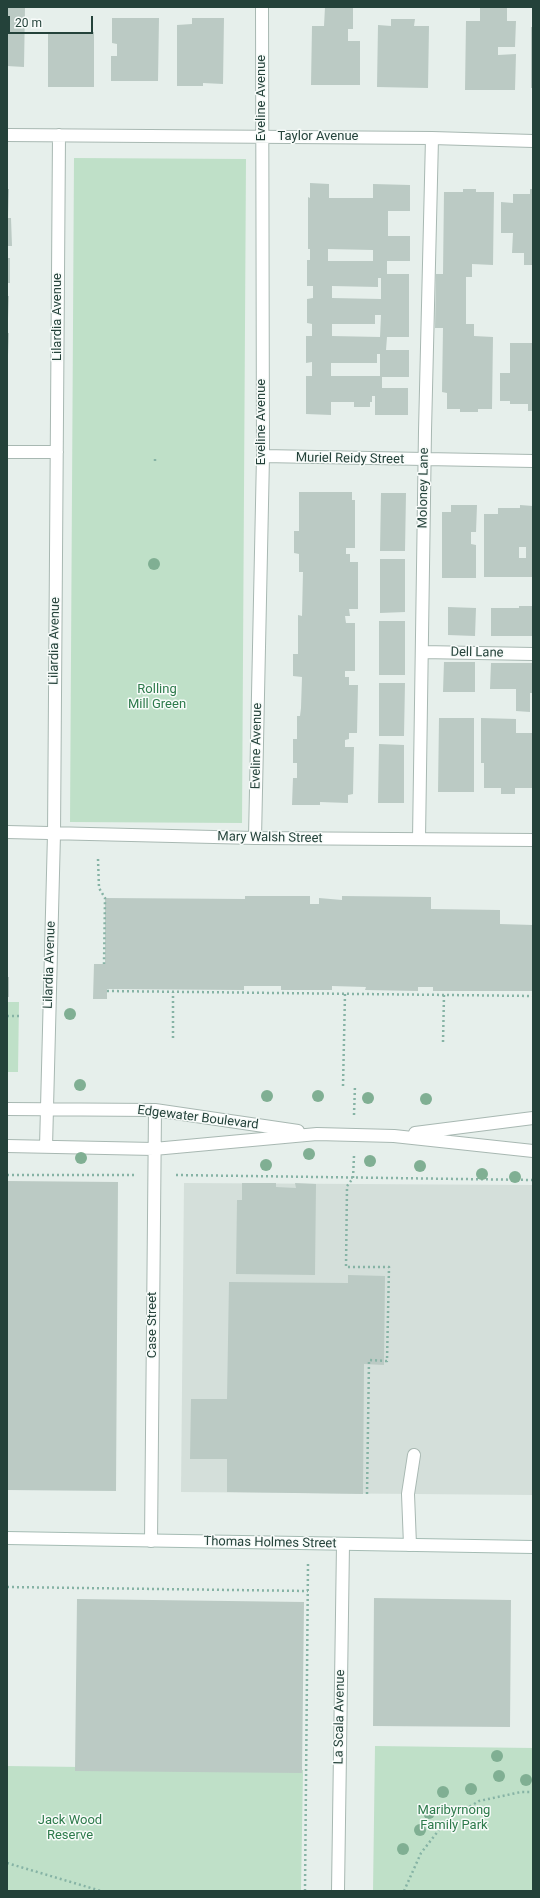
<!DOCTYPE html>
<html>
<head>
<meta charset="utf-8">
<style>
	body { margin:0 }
	#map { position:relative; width:540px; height:1898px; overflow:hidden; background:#e6efeb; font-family:Roboto,sans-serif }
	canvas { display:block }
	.frame { position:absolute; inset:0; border:8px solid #24423a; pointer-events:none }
	.scale { position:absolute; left:8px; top:16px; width:85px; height:18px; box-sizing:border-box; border:2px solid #24423a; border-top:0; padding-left:5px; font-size:12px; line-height:14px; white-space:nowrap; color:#24423a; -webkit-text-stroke:3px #f7fbf9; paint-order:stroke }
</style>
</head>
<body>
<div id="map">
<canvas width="540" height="1898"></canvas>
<div class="frame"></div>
<div class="scale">20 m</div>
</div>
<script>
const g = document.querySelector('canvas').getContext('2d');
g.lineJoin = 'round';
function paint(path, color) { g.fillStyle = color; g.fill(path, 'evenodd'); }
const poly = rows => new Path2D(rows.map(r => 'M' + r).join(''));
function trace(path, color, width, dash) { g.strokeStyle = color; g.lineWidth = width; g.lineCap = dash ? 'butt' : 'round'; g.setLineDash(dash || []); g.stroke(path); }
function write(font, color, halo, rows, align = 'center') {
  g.font = font + ' Roboto,sans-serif'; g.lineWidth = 3; g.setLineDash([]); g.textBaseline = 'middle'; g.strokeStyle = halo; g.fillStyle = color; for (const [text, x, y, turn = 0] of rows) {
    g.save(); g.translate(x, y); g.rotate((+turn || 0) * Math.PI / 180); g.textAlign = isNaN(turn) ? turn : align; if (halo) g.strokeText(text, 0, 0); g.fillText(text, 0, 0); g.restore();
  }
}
paint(poly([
	[184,1183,533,1185,533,1495,181,1492]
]), '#d4dfda');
paint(poly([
	[74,158,246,159,242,823,70,822],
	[7,1002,19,1002,18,1072,7,1072],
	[375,1746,533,1748,533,1891,373,1891],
	[7,1766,303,1770,301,1891,7,1891]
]), '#bfe0c8');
paint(poly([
	[7,7,25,7,24,67,7,66],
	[325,7,353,7,353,29,348,29,348,41,360,41,360,85,311,85,312,26,324,26],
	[480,7,507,7,507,21,516,21,515,47,498,47,498,55,516,54,515,90,465,90,466,21,480,21],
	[112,18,159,18,158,81,111,81,111,56,117,56,117,44,112,43],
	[192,18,224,18,223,84,203,83,203,86,177,86,177,25,192,24],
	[391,19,415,19,414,26,429,26,428,88,377,87,378,25,391,26],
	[531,27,533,27,533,88,531,88],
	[48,32,94,32,94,87,48,87],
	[310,183,329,184,329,198,373,198,373,184,410,185,410,211,388,211,388,236,410,236,410,261,387,261,387,274,409,274,409,337,387,337,386,350,409,350,409,377,382,377,382,388,408,388,408,415,375,415,375,396,372,396,372,402,370,402,370,407,354,407,354,402,331,402,331,415,306,414,306,376,312,376,312,362,306,363,306,336,312,336,312,324,307,323,307,299,313,298,313,286,307,286,307,260,310,260,310,249,308,249,308,197,310,198],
	[328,249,373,250,373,261,328,261],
	[378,278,381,278,381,299,332,298,332,286,378,287],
	[375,315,381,315,380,337,332,336,332,324,375,324],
	[377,354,380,354,380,376,331,376,331,363,377,363],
	[7,189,9,189,8,217,7,217],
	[463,189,476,189,476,192,494,192,493,265,472,264,472,277,466,277,466,324,474,324,474,336,493,337,492,409,478,409,478,412,460,412,460,409,447,409,447,393,442,392,443,328,435,328,436,274,443,274,444,192,463,192],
	[530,189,533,189,533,265,524,265,524,253,512,253,513,233,501,233,501,202,513,203,513,194,530,194],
	[7,218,11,218,12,246,7,246],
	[7,258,10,258,10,283,7,283],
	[7,296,9,296,8,319,7,319],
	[7,333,9,333,8,355,7,355],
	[510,343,533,343,533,411,528,411,528,404,510,404,510,401,500,401,500,373,510,373],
	[299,492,352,492,352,500,355,500,355,548,346,548,346,554,350,554,350,562,358,562,358,609,349,609,350,616,345,616,346,623,355,623,355,671,345,671,345,677,349,677,349,685,358,685,357,733,349,733,349,739,345,740,345,747,354,747,353,794,348,795,348,803,320,802,320,805,292,805,293,778,297,778,297,763,293,763,293,739,297,739,297,716,300,716,301,708,302,677,293,676,293,654,298,654,298,615,302,616,303,572,299,572,299,554,294,553,294,531,299,531],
	[381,493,406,493,405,551,380,551],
	[451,505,477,505,476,532,471,532,471,544,476,545,476,578,442,578,442,512,451,512],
	[520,505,533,506,533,577,484,577,484,514,498,514,498,508,520,508],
	[519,547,526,547,526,558,519,558],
	[380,559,405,559,405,612,380,613],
	[519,606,533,606,533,636,491,636,491,608,519,608],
	[448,607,476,608,475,636,448,635],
	[379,621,405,621,405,675,379,675],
	[444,662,475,662,475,692,443,692],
	[491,663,533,663,533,693,530,693,530,712,516,711,516,689,490,689],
	[379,683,405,683,404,736,379,736],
	[439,718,474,718,474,792,438,792],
	[481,718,516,719,516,733,533,733,533,788,515,788,515,794,501,794,501,788,484,788,484,763,481,763],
	[379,744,404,745,404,803,378,803],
	[245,896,310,896,310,904,319,904,319,898,342,900,342,896,431,897,431,909,500,910,500,924,533,925,533,991,433,991,433,987,418,987,418,991,365,990,366,987,332,986,332,990,281,990,281,986,244,986,244,990,107,989,107,999,93,999,94,964,105,964,105,898,245,899],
	[7,977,9,977,9,997,7,997],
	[7,1181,118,1182,116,1491,7,1490],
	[242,1183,276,1183,276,1187,296,1188,295,1183,316,1184,315,1275,236,1274,237,1200,242,1200],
	[348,1275,385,1276,384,1365,364,1364,363,1494,227,1492,227,1459,190,1459,191,1399,227,1399,229,1282,348,1283],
	[374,1598,511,1600,510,1727,373,1726],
	[77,1599,304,1602,302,1773,75,1771]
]), '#bbcac4');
const lane = poly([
	[410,1545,408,1494,414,1455]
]);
const street = poly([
	[7,135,432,138,533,141],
	[7,452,57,452],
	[263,456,533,461],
	[422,652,533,654],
	[7,832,255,838,533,840],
	[255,838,263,456,262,7],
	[419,839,425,431,432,138],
	[7,1109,155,1110,298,1131],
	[415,1133,533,1118],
	[7,1146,154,1149,317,1134,394,1136,533,1151],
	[46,1147,54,834,59,135],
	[151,1541,155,1110],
	[338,1891,343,1544]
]);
const secondary = poly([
	[7,1538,533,1547]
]);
trace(lane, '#a8b8b2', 14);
trace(street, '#a8b8b2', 14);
trace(secondary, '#a4bbb3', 14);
trace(poly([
	[155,461,155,456],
	[98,859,99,888,105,898,104,964],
	[107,991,533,996],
	[7,1016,20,1016],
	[173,1038,173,992],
	[443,1042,444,995],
	[343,1086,345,994],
	[354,1115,355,1085],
	[354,1156,353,1178,347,1186,346,1267,389,1267,387,1361,369,1360,367,1494],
	[7,1175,135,1175],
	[176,1175,533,1180],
	[7,1587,308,1591],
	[7,1863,101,1891],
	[305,1891,308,1564],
	[404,1891,421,1853,446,1821,479,1801,521,1792,533,1792]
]), '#86b3a5', 2.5, [2, 3]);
trace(lane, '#fff', 12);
trace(street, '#fff', 12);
trace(secondary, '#fff', 12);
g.fillStyle = '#80af93';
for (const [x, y] of [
	[154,564],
	[70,1014],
	[80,1085],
	[267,1096],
	[318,1096],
	[368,1098],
	[426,1099],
	[309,1154],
	[81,1158],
	[370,1161],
	[266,1165],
	[420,1166],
	[482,1174],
	[515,1177],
	[497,1756],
	[499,1776],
	[526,1780],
	[471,1789],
	[443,1792],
	[429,1813],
	[420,1830],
	[403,1849]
]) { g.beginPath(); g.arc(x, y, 6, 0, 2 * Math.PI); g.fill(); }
write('13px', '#24423a', '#f7fbf9', [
	["Eveline Avenue",262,98,-90],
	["Taylor Avenue",318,137],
	["Lilardia Avenue",58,317,-90],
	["Eveline Avenue",262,422,-90],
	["Muriel Reidy Street",350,459,1],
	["Moloney Lane",424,488,-89],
	["Lilardia Avenue",55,641,-89],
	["Dell Lane",477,653,1],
	["Eveline Avenue",257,746,-89],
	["Mary Walsh Street",270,838,1],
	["Lilardia Avenue",50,965,-88],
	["Edgewater Boulevard",198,1118,7],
	["Case Street",153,1325,-90],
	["Thomas Holmes Street",270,1543,1],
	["La Scala Avenue",340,1717,-89]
]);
write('13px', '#2d7a4b', '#f7fbf9', [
	["Rolling",157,690],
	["Mill Green",157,705],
	["Maribyrnong",454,1811],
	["Family Park",454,1826],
	["Jack Wood",70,1821],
	["Reserve",70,1836]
]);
</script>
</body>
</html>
